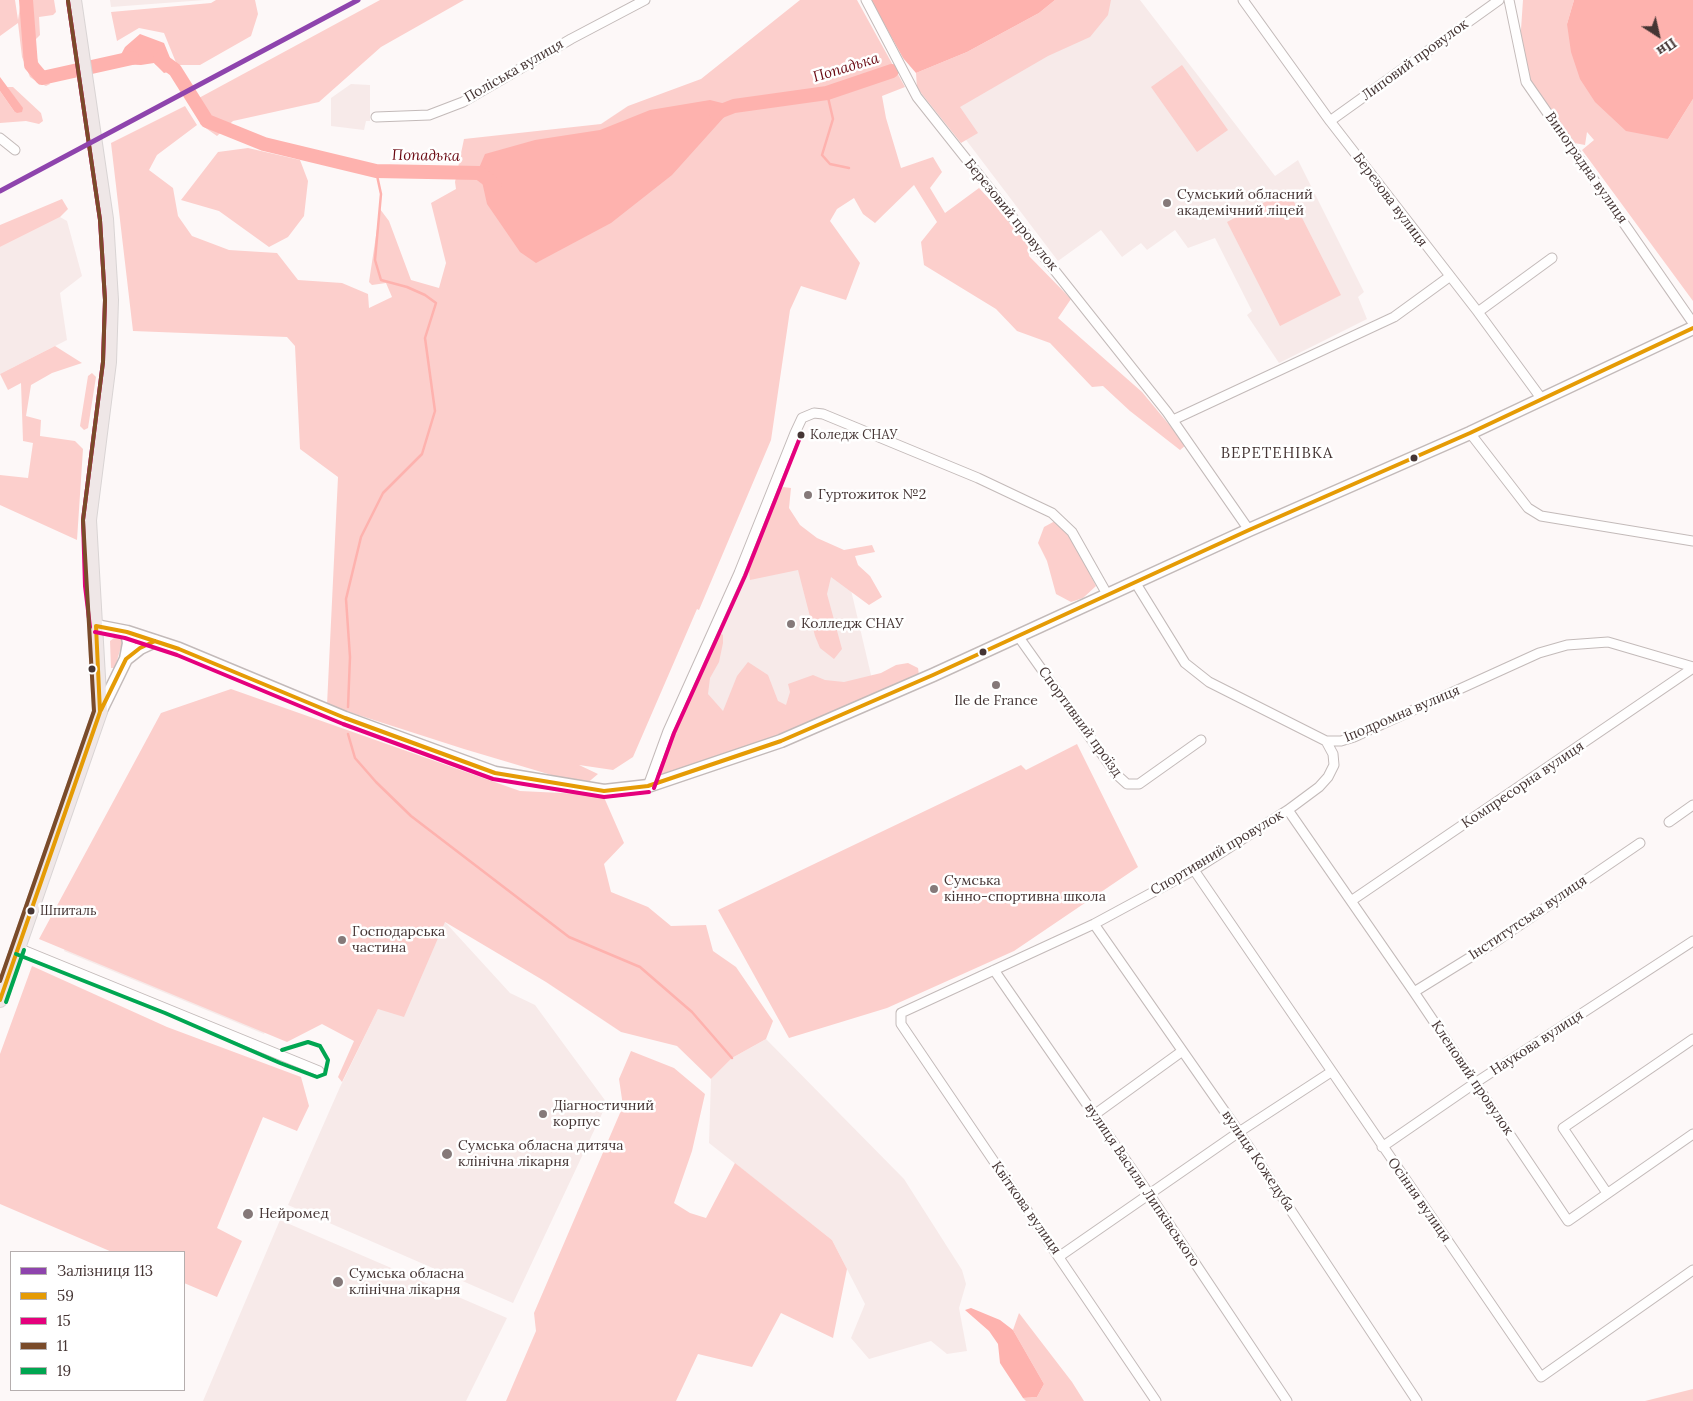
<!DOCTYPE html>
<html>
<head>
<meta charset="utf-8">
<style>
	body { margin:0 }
	#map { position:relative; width:1693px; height:1401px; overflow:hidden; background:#fdf8f8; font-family:Lora,serif }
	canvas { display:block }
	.legend { position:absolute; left:10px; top:1251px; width:175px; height:140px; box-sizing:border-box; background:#fff; border:1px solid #b5aeae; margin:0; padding:6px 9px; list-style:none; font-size:15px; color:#453534 }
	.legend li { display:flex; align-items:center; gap:10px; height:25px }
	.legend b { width:25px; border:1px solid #b5aeae }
	.north { position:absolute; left:1633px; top:10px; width:50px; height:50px; -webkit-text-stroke:4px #fff; paint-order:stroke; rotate:145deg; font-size:14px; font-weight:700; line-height:20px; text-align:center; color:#453534 }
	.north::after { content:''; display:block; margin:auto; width:18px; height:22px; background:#453534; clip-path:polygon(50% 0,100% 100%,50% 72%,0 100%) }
</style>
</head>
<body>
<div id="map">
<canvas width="1693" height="1401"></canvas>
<ul class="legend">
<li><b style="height:6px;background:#8e44ad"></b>Залізниця 113</li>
<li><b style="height:6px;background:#e59b05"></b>59</li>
<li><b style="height:6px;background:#e5007d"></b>15</li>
<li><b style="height:6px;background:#7a4b2a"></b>11</li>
<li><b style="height:6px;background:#00a651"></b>19</li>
</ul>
<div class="north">Пн</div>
</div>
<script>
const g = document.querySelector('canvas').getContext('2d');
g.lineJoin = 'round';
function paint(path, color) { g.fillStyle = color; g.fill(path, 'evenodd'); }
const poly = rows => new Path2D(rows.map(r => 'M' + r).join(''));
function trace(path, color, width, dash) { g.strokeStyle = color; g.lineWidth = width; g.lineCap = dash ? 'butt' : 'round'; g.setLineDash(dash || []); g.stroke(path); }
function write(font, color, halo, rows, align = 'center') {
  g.font = font + ' Lora,serif'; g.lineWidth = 5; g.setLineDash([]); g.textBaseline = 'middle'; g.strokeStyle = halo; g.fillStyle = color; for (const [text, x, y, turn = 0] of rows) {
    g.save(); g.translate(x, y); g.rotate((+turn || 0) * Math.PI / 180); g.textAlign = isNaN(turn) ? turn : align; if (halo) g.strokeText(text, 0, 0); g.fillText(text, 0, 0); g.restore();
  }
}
paint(poly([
	[110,0,205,0,111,7],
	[1100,0,1140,0,1275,176,1298,160,1364,292,1358,297,1367,319,1279,363,1247,315,1252,311,1215,238,1188,248,1175,230,1147,250,1141,243,1122,257,1101,230,1058,261,938,103],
	[351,84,370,85,370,121,366,121,364,130,331,126,331,98],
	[60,217,67,221,82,276,60,293,67,340,0,374,0,247],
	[770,523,843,556,875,692,650,782],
	[162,719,445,922,510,993,535,1005,607,1103,513,1303,288,1205,340,1087,378,1009,308,934,264,1034,64,951],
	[766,1039,904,1179,962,1270,966,1284,959,1308,967,1351,947,1354,931,1341,869,1359,851,1338,865,1304,832,1240,709,1143,711,1079,732,1058],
	[280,1220,507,1318,466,1401,203,1401]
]), '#f7eae9');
paint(poly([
	[0,0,15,0,18,20,21,0,54,0,56,12,53,15,39,17,40,35,34,41,33,45,39,65,50,84,46,86,37,82,30,77,22,57,18,23,0,36],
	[216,0,255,0,258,14,251,36,200,65,177,65,164,33,139,28,117,41,111,12,211,3],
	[380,0,464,0,381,47,319,102,233,121,217,136,200,124,197,99],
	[800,0,857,0,905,87,882,96,886,118,901,168,933,157,942,172,930,188,945,213,979,188,1027,239,1029,256,1071,299,1058,318,1142,392,1186,445,1180,450,1130,411,1103,386,1092,387,1050,343,1017,331,996,309,924,265,921,242,937,222,914,185,875,223,863,214,854,198,837,209,830,221,860,263,846,300,801,286,790,310,771,440,699,610,697,609,633,757,613,770,579,765,598,774,585,785,464,749,327,705,338,477,300,449,295,346,287,337,133,331,111,143,185,106,197,125,157,155,149,170,173,188,178,216,192,236,229,250,277,253,298,280,342,283,368,294,369,308,392,297,386,283,372,285,369,282,380,209,389,221,411,280,439,288,446,263,431,203,456,189,455,182,464,139,601,124,628,106,701,79],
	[1055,0,1111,0,1108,15,1090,37,1048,56,960,107,978,133,961,143,917,88,916,73,967,52,1039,13],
	[1523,0,1574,0,1567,24,1668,139,1693,99,1693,301,1582,150,1594,140,1587,132,1585,145,1569,142,1524,78,1520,44],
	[1182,65,1228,130,1197,152,1151,87],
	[7,87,13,87,41,113,43,121,39,124,26,121,0,123,0,91,14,111,22,108],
	[248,148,300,160,308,181,304,216,288,237,269,247,219,211,181,200,218,152],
	[1288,190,1341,295,1280,326,1227,222],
	[62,199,68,209,60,217,0,247,0,225],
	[55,346,82,363,52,373,31,385,26,416,41,420,40,436,75,441,83,449,77,540,0,505,0,475,28,478,33,443,23,441,21,383,8,390,0,374],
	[92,373,96,377,88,428,84,430,80,426,88,376],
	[783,487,791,488,789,508,800,525,817,538,844,550,872,545,875,552,855,556,858,565,870,576,882,597,869,605,831,577,827,594,842,649,834,659,820,648,815,636,798,570,750,580,748,564,758,544,769,509],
	[1055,521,1070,534,1096,586,1083,598,1071,602,1056,594,1047,561,1038,543,1044,527],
	[716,631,723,635,723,643,719,662,710,678,708,694,723,711,737,676,748,662,768,675,778,701,786,705,790,692,788,684,813,675,825,680,844,682,881,673,896,665,908,663,918,668,919,675,822,720,650,782,668,754,672,731],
	[118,635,121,638,122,643,115,668,111,668,110,641],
	[231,689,520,791,603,795,624,843,604,864,611,892,648,907,671,926,706,925,713,951,736,967,773,1021,766,1039,732,1058,711,1079,677,1046,621,1032,546,982,445,922,404,1017,378,1009,342,1082,338,1077,354,1041,322,1024,287,1042,39,939,161,713],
	[1077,744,1138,867,1014,951,887,1008,789,1038,718,910,1021,765,1026,770],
	[32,966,167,1027,301,1077,309,1106,297,1131,263,1117,217,1228,242,1241,217,1297,184,1283,184,1252,112,1252,0,1204,0,1054],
	[631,1051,674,1068,705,1094,692,1151,674,1203,690,1213,706,1218,735,1163,832,1240,847,1269,833,1338,781,1313,752,1367,698,1354,676,1401,506,1401,536,1331,534,1313,623,1106,619,1079],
	[1019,1313,1072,1382,1084,1401,1026,1401,1023,1398,1037,1397,1044,1384,1013,1330],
	[1693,1389,1693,1401,1570,1401,1645,1401]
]), '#fccfcc');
paint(poly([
	[871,0,1055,0,1039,13,967,52,916,73,903,58],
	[1574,0,1693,0,1693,99,1668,139,1626,131,1595,102,1580,79,1571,52,1567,24],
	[140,34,164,43,175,70,164,73,154,63,141,65,116,64,125,47],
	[0,77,23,108,22,112,17,113,14,111,0,91],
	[710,100,734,106,672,175,611,223,536,263,520,252,487,204,479,168,485,154,535,140,600,130,650,110],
	[971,1308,1000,1320,1013,1330,1044,1384,1037,1397,1023,1398,1000,1363,998,1344,989,1331,965,1310]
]), '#feb2ae');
trace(poly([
	[827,93,833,119,822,155,830,164,849,168],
	[348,707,350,657,346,599,361,537,383,493,422,454,435,411,425,338,436,303,425,295,407,287,381,280,375,260,381,194,376,171],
	[348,734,355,758,376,782,411,816,569,937,640,967,692,1012,732,1058]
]), '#feb2ae', 2.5);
trace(poly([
	[26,0,31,65,42,78,132,58],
	[160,59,175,70,207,121,264,144,376,171,479,173,495,185],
	[716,113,734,106,827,93,892,71]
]), '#feb2ae', 14);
const street = poly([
	[866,0,917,97,1167,412,1249,530],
	[1243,0,1330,121,1478,312,1541,398],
	[1509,0,1526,82,1693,323],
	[376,117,429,115,463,102,571,39,645,0],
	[1330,121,1499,0],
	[0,138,15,150],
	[1478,312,1552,258],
	[1173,420,1394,317,1449,277],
	[1470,433,1528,508,1541,516,1693,541],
	[1135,582,1185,663,1209,682,1326,741,1341,741,1354,737,1539,653,1567,645,1608,642,1693,667],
	[1018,636,1116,774,1127,784,1139,784,1201,740],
	[648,786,668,731,739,573,795,433,802,418,814,413,823,414,978,478,1052,513,1072,532,1107,594],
	[1288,810,1414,992,1568,1221,1693,1134],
	[1669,822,1693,805],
	[1194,870,1541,1377,1693,1270],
	[1351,901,1693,668],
	[1094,924,1239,1132,1417,1401],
	[18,948,319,1071],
	[994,970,1149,1194,1287,1401],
	[1414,992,1495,942,1640,843],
	[1094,1115,1181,1052],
	[1382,1147,1475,1083,1693,941],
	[1607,1193,1563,1128,1693,1039],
	[1060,1256,1239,1132,1331,1072],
	[1156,1401,901,1024,901,1013,1094,924,1194,870,1288,810,1319,787,1328,777,1334,765,1333,754,1326,741]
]);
const secondary = poly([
	[96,626,127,632,179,649,345,718,495,773,604,791,648,786,781,741,933,675,1249,530,1470,433,1693,328],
	[126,659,140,648,155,641],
	[100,712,126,659,129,643,127,632]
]);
const primary = poly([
	[0,1000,100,712,89,520,109,362,111,300,106,219,74,0]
]);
trace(street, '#c3bab9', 11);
trace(secondary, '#c3bab9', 15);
trace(primary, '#d9d4d4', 16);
trace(street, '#fffefe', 9);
trace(secondary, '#fffefe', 12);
trace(primary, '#efe7e7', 14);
trace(poly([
	[101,710,126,659,140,648,155,641],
	[0,1000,100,712,96,626,127,632,179,649,345,718,495,773,604,791,648,786,781,741,933,675,1249,530,1470,433,1693,328]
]), '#e59b05', 4);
trace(poly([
	[68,1,100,220,105,300,103,362,83,520,85,586,90,627],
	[95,632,125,638,177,655,343,724,493,779,604,797,649,792],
	[654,788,674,733,745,576,801,435]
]), '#e5007d', 4);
trace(poly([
	[0,981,94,711,83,520,103,362,105,300,100,220,68,1]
]), '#7a4b2a', 4);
trace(poly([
	[16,954,165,1013,280,1063,317,1077,325,1074,328,1060,320,1046,308,1042,282,1050],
	[6,1002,24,950]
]), '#00a651', 4);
trace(poly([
	[0,191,358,0]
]), '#8e44ad', 5);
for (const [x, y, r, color] of [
	[1167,203,5,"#857979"],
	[801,435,4.5,"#453534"],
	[1414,458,4.5,"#453534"],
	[808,495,5,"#857979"],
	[791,624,5,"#857979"],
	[983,652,4.5,"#453534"],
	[92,669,4.5,"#453534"],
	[996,685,5,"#857979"],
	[934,889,5,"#857979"],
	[31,911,4.5,"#453534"],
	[342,940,5,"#857979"],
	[543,1114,5,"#857979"],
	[447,1154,6,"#857979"],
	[248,1214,6,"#857979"],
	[338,1282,6,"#857979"]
]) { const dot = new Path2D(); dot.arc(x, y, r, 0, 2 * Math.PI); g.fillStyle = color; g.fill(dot); trace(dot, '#fff', 2); }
write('13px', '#453534', '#fff', [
	["Коледж СНАУ",810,435],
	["Шпиталь",40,911]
], 'left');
write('14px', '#453534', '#fff', [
	["Липовий провулок",1415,60,-36],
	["Поліська вулиця",514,71,-30],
	["Виноградна вулиця",1586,168,55],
	["Березова вулиця",1390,200,53],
	["Березовий провулок",1011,215,51],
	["Іподромна вулиця",1402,714,-23],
	["Спортивний проїзд",1080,722,54],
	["Компресорна вулиця",1523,785,-34],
	["Спортивний провулок",1217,853,-31],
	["Інститутська вулиця",1528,918,-34],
	["Наукова вулиця",1537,1043,-33],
	["Кленовий провулок",1472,1078,56],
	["вулиця Кожедуба",1258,1161,56],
	["вулиця Василя Липківського",1142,1185,56],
	["Осіння вулиця",1419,1200,55],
	["Квіткова вулиця",1026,1208,55]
]);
write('14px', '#453534', '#fff', [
	["Сумський обласний",1177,195],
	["академічний ліцей",1177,211],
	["Гуртожиток №2",818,495],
	["Колледж СНАУ",801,624],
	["Ile de France",996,701,"center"],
	["Сумська",944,881],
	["кінно-спортивна школа",944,897],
	["Господарська",352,932],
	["частина",352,948],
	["Діагностичний",553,1106],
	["корпус",553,1122],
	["Сумська обласна дитяча",458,1146],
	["клінічна лікарня",458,1162],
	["Нейромед",259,1214],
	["Сумська обласна",349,1274],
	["клінічна лікарня",349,1290]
], 'left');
write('italic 15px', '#6a0912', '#fff', [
	["Попадька",846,68,-17],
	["Попадька",426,156,1]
]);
g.letterSpacing = '1px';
write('15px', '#453534', '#fff', [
	["ВЕРЕТЕНІВКА",1277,454]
]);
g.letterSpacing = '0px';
</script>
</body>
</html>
